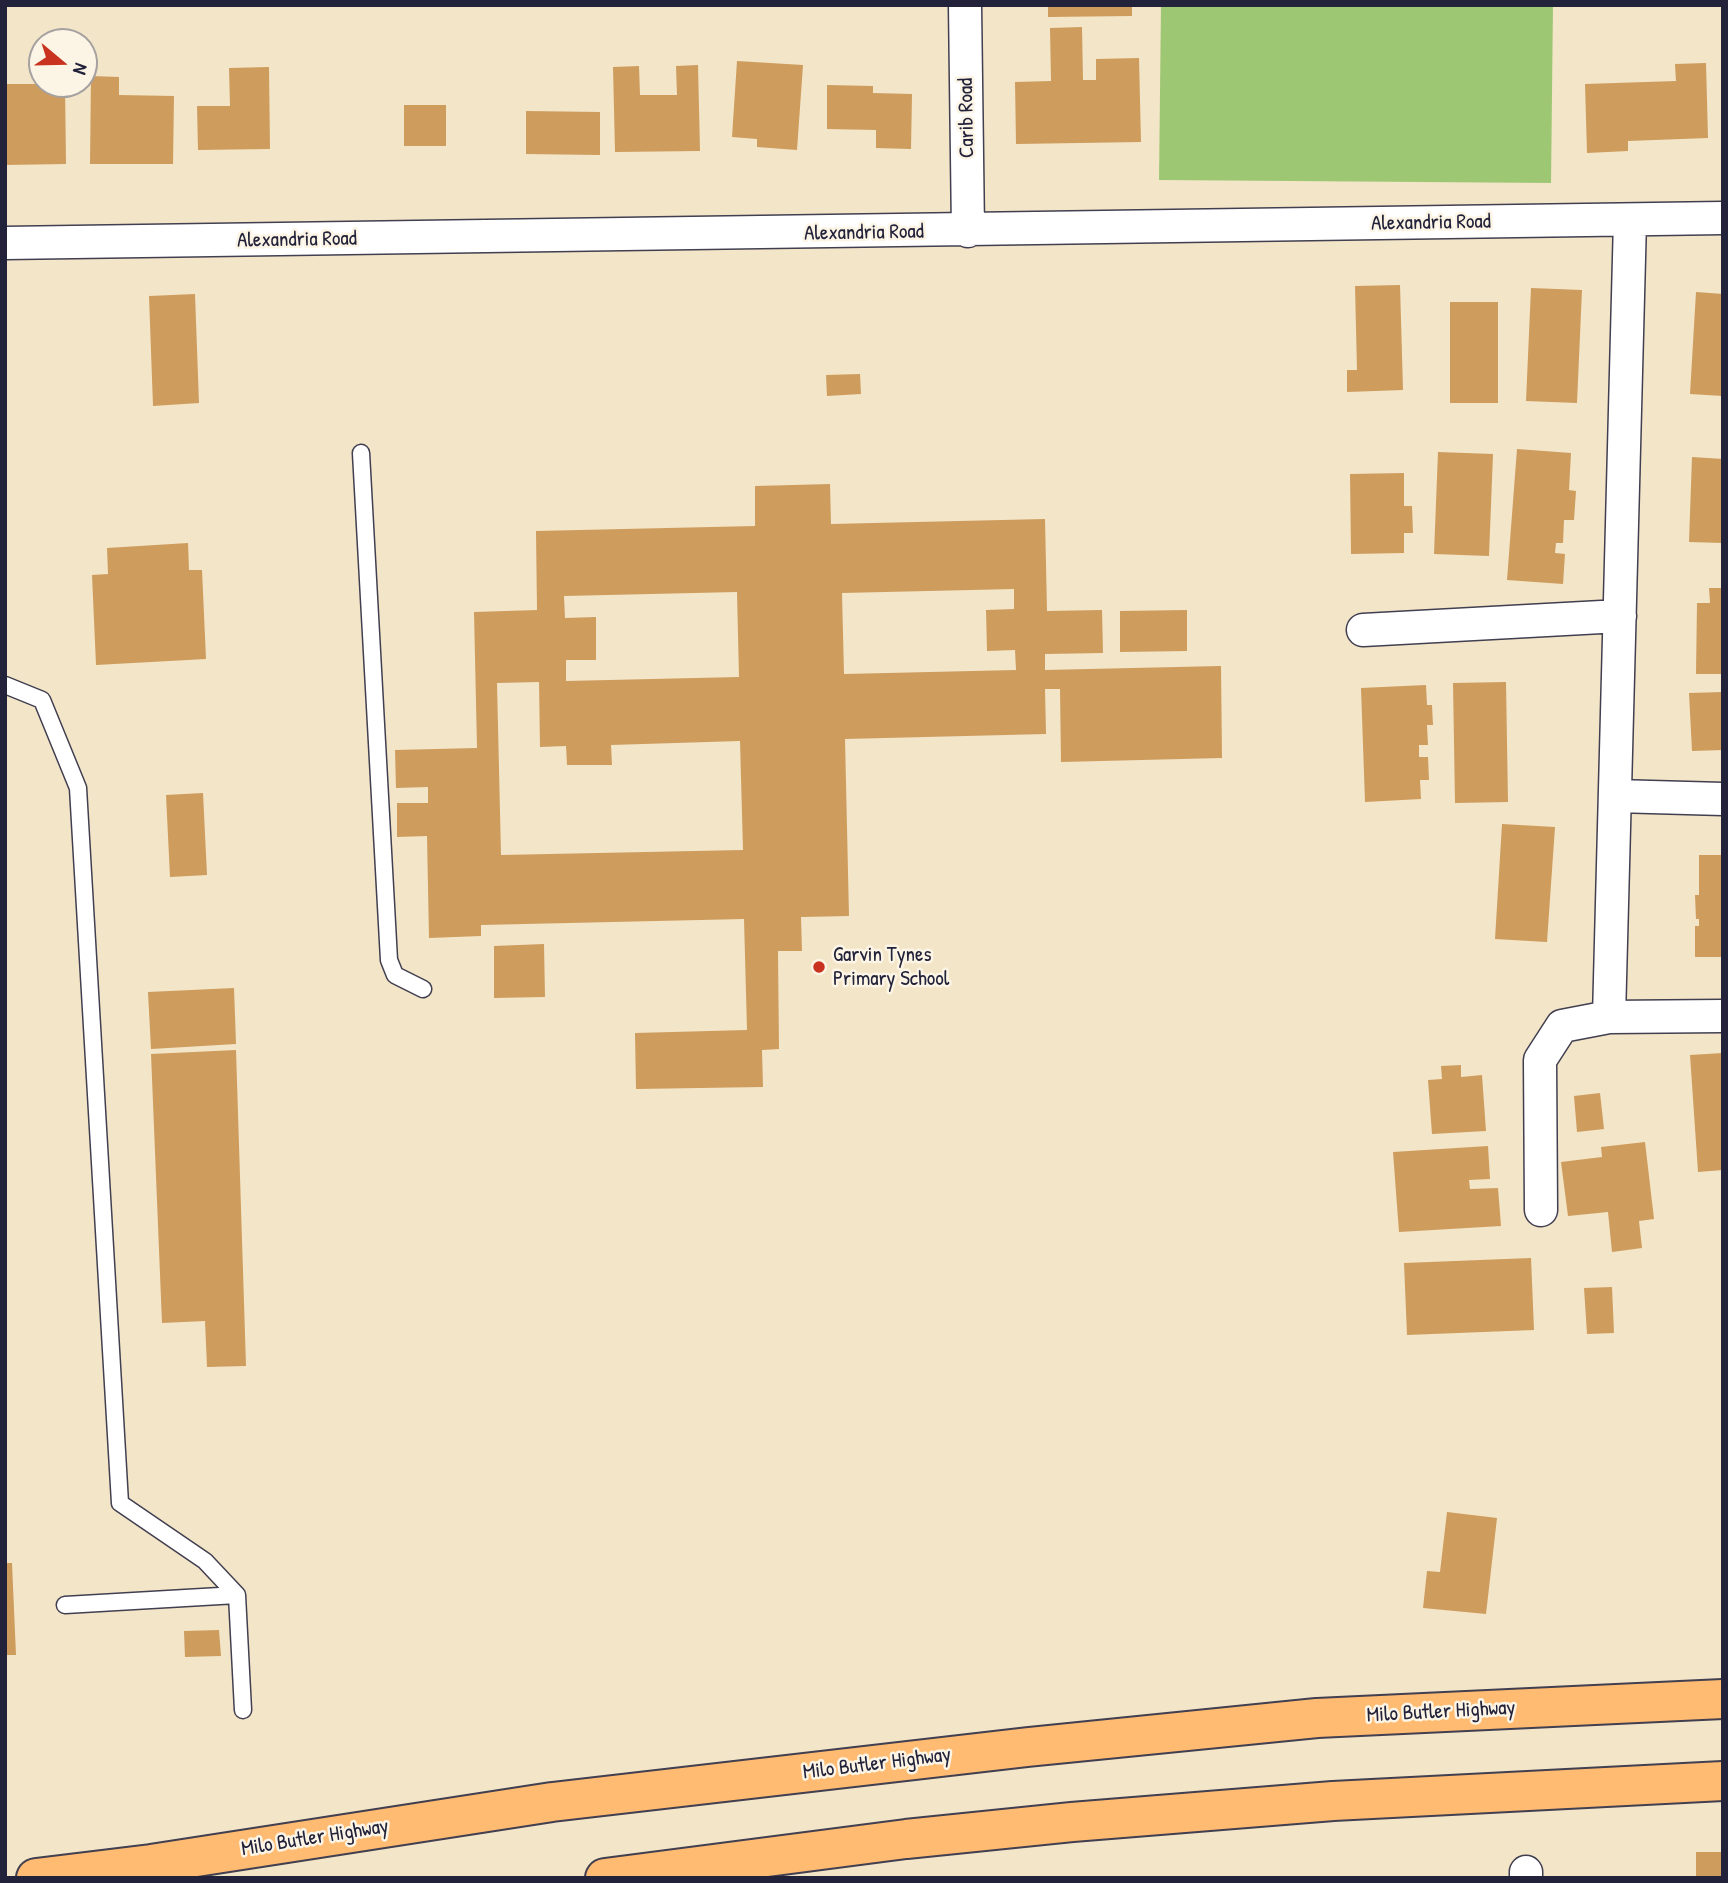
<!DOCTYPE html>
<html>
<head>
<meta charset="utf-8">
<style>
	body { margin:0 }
	#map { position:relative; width:1728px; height:1883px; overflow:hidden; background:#f3e5c8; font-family:"Patrick Hand",sans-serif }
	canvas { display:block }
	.frame { position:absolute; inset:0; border:7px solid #22223b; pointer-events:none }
	.north { position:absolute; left:28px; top:28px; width:70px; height:70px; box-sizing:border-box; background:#fcf5e5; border:2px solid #a5a1a1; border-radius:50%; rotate:109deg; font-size:19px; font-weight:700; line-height:28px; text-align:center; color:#22223b }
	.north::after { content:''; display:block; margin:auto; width:24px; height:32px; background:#c8321e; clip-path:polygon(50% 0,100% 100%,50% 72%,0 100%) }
</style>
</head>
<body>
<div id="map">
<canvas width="1728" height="1883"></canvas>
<div class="frame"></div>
<div class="north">N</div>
</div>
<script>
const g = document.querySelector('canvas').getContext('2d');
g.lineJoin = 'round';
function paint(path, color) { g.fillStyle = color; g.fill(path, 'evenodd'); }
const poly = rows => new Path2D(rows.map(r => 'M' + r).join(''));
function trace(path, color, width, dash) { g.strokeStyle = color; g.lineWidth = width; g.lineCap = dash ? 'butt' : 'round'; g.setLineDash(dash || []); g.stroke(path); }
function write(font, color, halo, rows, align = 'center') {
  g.font = font + ' "Patrick Hand",sans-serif'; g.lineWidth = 5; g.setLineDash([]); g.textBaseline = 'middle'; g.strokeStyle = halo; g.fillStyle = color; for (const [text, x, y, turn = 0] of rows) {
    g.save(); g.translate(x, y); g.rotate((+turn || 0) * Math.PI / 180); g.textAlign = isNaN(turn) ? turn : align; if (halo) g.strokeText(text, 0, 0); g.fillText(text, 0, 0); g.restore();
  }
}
paint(poly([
	[1161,5,1553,5,1551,183,1159,180]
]), '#9ec773');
paint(poly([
	[1048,5,1132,5,1132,16,1048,17],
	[1082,27,1083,80,1096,80,1096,59,1139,58,1141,142,1016,144,1015,82,1051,81,1050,28],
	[737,61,803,65,797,150,757,147,757,139,732,137],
	[1706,63,1708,138,1628,141,1628,151,1587,153,1585,84,1676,81,1675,64],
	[698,65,700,151,615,152,613,67,639,66,640,95,677,95,676,66],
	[269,67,270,149,198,150,197,106,230,106,229,68],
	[91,76,119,77,119,95,174,96,173,164,90,164],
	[5,84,65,84,66,164,5,165],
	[827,85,873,86,873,93,912,94,911,149,876,148,876,130,827,129],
	[404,105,446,105,446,146,404,146],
	[526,111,600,112,600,155,526,154],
	[1400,285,1403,390,1347,392,1347,370,1357,370,1355,286],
	[1531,288,1582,290,1577,403,1526,401],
	[1696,292,1723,294,1723,396,1690,394],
	[195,294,199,403,153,406,149,296],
	[1450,302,1498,302,1498,403,1450,403],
	[860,374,861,394,827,396,826,375],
	[1517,449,1571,453,1569,490,1576,491,1574,520,1564,520,1563,543,1556,543,1555,553,1565,554,1563,584,1507,580],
	[1438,452,1493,454,1489,556,1434,554],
	[1692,457,1723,459,1723,543,1689,542],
	[1404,473,1404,506,1412,506,1413,533,1404,533,1404,553,1351,554,1350,474],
	[830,484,831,524,1045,519,1047,611,1102,610,1103,653,1045,654,1045,670,1221,666,1222,758,1061,762,1060,689,1045,689,1046,734,845,739,849,916,801,917,802,951,778,951,779,1049,762,1050,763,1087,636,1089,635,1033,747,1030,744,919,481,925,481,936,429,938,427,836,397,837,397,803,428,803,428,787,396,788,395,750,477,748,474,612,537,610,536,531,755,526,755,486],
	[1014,589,1014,609,986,610,987,651,1015,650,1016,670,844,674,842,593],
	[737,592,739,677,566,681,566,660,596,660,596,617,565,618,564,596],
	[539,682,540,747,566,746,567,765,612,765,611,745,740,741,743,850,501,855,497,683],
	[188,543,189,570,202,570,206,659,96,665,92,575,108,574,107,548],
	[1709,588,1723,588,1723,674,1696,674,1697,603,1710,603],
	[1187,610,1187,651,1120,652,1120,611],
	[1506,682,1508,802,1455,803,1453,683],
	[1426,685,1427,705,1432,705,1433,725,1427,725,1428,745,1419,745,1419,757,1428,757,1429,780,1420,780,1421,799,1365,802,1361,688],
	[1723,692,1723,750,1692,751,1689,693],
	[203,793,207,875,170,877,166,795],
	[1502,824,1555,827,1547,942,1495,939],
	[1699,855,1723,855,1723,957,1695,957,1695,926,1699,926,1699,919,1696,919,1695,895,1699,895],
	[544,944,545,997,494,998,494,946],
	[234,988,236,1044,151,1049,148,992],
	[236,1050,246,1366,207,1367,205,1321,162,1323,151,1054],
	[1723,1053,1723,1170,1698,1172,1690,1055],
	[1461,1065,1461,1077,1482,1075,1486,1131,1432,1134,1428,1080,1442,1079,1441,1066],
	[1600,1093,1604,1129,1577,1132,1574,1096],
	[1645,1142,1654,1219,1639,1221,1642,1248,1612,1252,1608,1212,1568,1216,1561,1162,1602,1157,1601,1147],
	[1488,1146,1490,1179,1469,1180,1470,1189,1498,1188,1501,1226,1399,1232,1393,1152],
	[1531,1258,1534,1330,1407,1335,1404,1263],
	[1612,1287,1614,1333,1587,1334,1584,1288],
	[1447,1512,1497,1518,1486,1614,1423,1608,1427,1571,1440,1572],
	[5,1563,12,1563,16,1655,5,1655],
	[219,1630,221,1656,185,1657,184,1631],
	[1696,1852,1723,1852,1723,1878,1696,1878]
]), '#ce9c5d');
const lane = poly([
	[361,453,389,960,395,975,423,989],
	[5,685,42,700,78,788,120,1503,205,1561,237,1595,243,1710],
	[65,1605,237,1595]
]);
const street = poly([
	[965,5,968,231],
	[5,243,1723,218],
	[1363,630,1620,616],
	[1615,796,1723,799],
	[1609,1017,1630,220],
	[1541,1210,1540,1060,1562,1026,1609,1017,1723,1016],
	[1526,1878,1526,1872]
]);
const primary = poly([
	[36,1878,151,1864,552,1802,1028,1747,1317,1718,1723,1699],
	[605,1878,906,1839,1072,1822,1333,1801,1723,1781]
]);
trace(lane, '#413f50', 19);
trace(street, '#413f50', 35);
trace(primary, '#413f50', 42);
trace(lane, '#fff', 16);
trace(street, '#fff', 32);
trace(primary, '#ffbb71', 38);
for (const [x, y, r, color] of [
	[819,967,7,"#c8321e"]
]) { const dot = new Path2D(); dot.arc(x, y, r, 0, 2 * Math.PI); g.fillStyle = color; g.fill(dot); trace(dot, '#fcf5e5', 2.5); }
write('21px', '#22223b', '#fcf5e5', [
	["Carib Road",967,118,-91],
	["Alexandria Road",1431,223,-1],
	["Alexandria Road",864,233,-1],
	["Alexandria Road",297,240,-1],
	["Milo Butler Highway",1441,1712,-3],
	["Milo Butler Highway",877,1764,-7],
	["Milo Butler Highway",315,1838,-9]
]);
write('21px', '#22223b', '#fcf5e5', [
	["Garvin Tynes",833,955],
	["Primary School",833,979]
], 'left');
</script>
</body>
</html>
